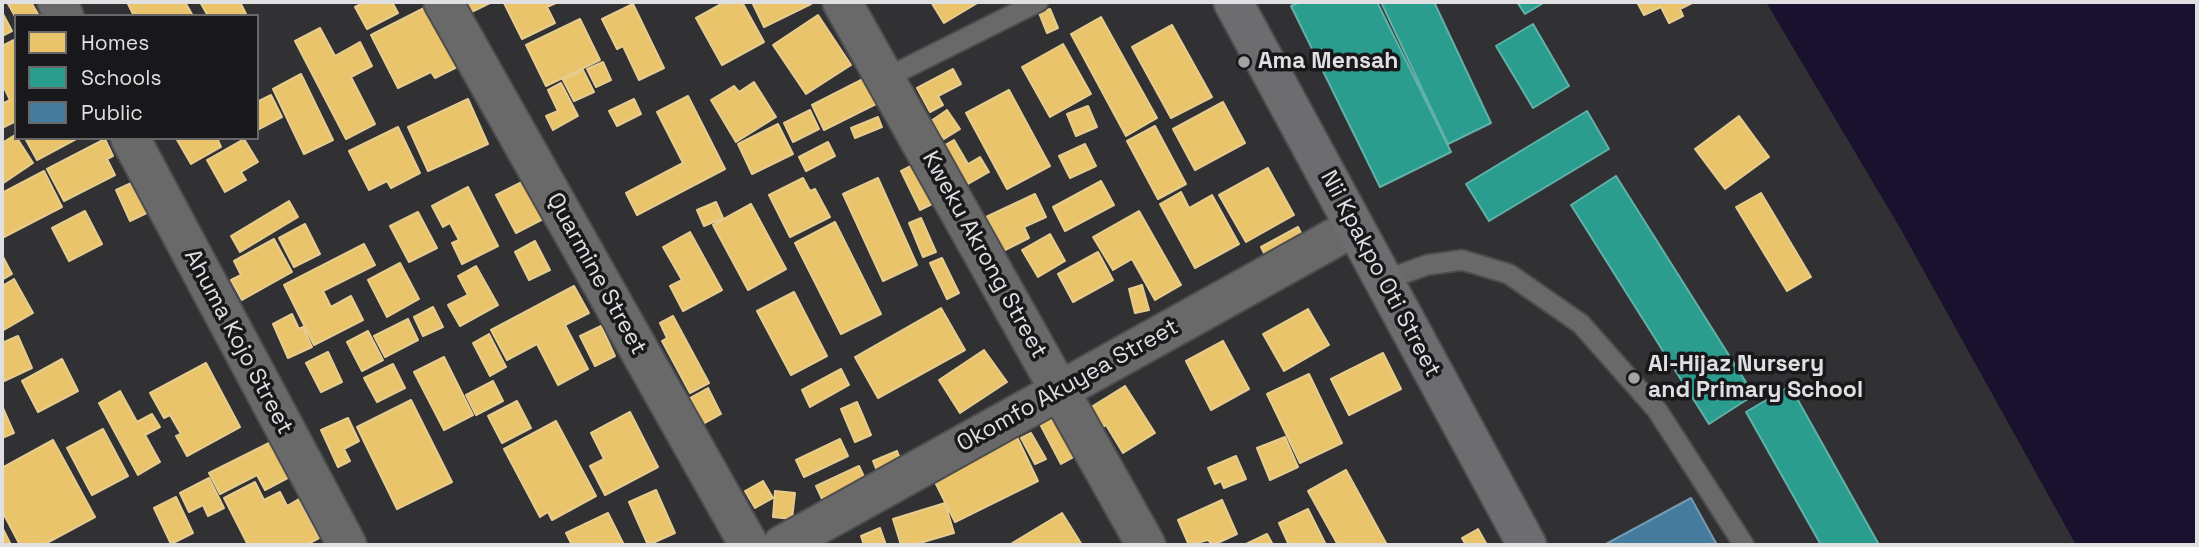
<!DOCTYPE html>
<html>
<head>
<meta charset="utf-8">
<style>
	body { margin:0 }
	#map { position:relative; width:2199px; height:547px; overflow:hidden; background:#313133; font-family:"Space Grotesk",sans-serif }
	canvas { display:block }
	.frame { position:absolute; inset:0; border:4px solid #e0dfe2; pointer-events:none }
	.legend { position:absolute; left:14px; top:14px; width:245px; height:126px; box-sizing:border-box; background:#18181a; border:2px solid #68686a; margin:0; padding:9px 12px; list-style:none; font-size:21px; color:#e0dfe2 }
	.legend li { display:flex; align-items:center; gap:14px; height:35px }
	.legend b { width:35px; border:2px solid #68686a }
</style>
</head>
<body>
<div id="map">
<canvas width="2199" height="547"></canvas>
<div class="frame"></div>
<ul class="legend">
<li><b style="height:19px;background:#e9c46a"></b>Homes</li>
<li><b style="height:19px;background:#2a9d8f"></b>Schools</li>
<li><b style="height:19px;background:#457b9d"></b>Public</li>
</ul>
</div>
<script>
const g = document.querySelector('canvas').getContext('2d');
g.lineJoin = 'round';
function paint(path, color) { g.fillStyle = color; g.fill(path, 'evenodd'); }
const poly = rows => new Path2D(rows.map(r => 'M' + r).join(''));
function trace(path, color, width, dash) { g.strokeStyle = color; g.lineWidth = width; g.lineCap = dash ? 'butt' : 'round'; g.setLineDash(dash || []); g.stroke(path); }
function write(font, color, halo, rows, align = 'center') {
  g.font = font + ' "Space Grotesk",sans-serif'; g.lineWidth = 7; g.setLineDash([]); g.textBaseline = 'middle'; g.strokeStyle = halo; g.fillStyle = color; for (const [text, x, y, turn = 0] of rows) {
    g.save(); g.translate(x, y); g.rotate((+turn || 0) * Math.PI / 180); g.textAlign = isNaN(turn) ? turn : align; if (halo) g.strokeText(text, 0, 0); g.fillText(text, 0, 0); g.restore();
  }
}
paint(poly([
	[1766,2,2197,2,2197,545,2076,545,1900,228]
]), '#19112e');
const homes = poly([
	[7,2,31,2,39,16,16,18,7,2],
	[132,2,185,2,193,16,134,16,128,4,132,2],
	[200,2,240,2,247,16,208,16,200,2],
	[365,2,392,2,398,13,367,29,355,7,365,2],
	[449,2,492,2,457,19,449,2],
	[507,2,558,2,547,7,555,23,522,39,504,3,507,2],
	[725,2,742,2,764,42,722,65,696,18,725,2],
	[752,2,809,2,811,4,764,27,752,2],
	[931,2,979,2,944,23,931,2],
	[1637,2,1694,2,1680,9,1683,16,1669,23,1661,7,1644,15,1637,2],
	[633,4,664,68,639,80,623,46,617,49,602,19,633,4],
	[430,5,461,65,435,78,431,72,398,88,371,35,430,5],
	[1050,9,1058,28,1047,33,1039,13,1050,9],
	[2,12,12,31,2,36,2,12],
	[818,15,851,65,806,94,773,45,818,15],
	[1101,17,1157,118,1126,136,1071,34,1101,17],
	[580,19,600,60,546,86,526,45,580,19],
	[1172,25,1212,97,1171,118,1132,47,1172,25],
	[320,28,335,56,360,42,372,66,351,77,375,124,346,139,295,41,320,28],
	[16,39,16,121,2,128,2,104,10,100,2,83,2,46,16,39],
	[1063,44,1091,94,1050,117,1022,67,1063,44],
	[603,62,611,80,596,87,587,69,603,62],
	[953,69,961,84,938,96,943,105,930,112,917,88,953,69],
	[583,70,594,92,574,101,563,80,583,70],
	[301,74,333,140,304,154,273,89,301,74],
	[867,77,880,102,824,130,812,105,867,77],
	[754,82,776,117,736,142,711,100,734,86,739,92,754,82],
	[561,83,578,116,553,130,546,116,558,111,548,90,561,83],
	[1009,90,1050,166,1007,189,966,113,1009,90],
	[271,95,282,117,257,130,257,102,271,95],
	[688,96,725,169,637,215,626,193,683,163,657,112,688,96],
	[468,99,488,144,428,171,408,127,468,99],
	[634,99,641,114,617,126,609,111,634,99],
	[1223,102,1245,143,1195,170,1173,129,1223,102],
	[1088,106,1097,127,1076,136,1067,114,1088,106],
	[810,110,819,129,793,142,784,123,810,110],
	[947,110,960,129,944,139,931,121,947,110],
	[1739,116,1769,157,1725,189,1695,149,1739,116],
	[878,117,882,127,855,138,851,128,878,117],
	[778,124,793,154,752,174,738,144,778,124],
	[1155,126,1186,184,1158,199,1127,141,1155,126],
	[398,127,420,173,391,188,387,181,369,190,349,151,398,127],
	[15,135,33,163,2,184,2,143,15,135],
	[25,138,78,138,37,160,25,138],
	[176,138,217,138,221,147,191,164,176,138],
	[105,139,113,156,107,159,115,175,64,201,47,169,105,139],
	[244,139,258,162,241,172,246,180,225,192,207,160,244,139],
	[954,140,968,164,980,157,989,172,961,188,938,149,954,140],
	[828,142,835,156,806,171,799,157,828,142],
	[1085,144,1096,166,1070,178,1059,156,1085,144],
	[917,163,936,202,920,210,901,171,917,163],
	[1268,168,1294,215,1246,242,1219,195,1268,168],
	[44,171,62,207,2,238,2,193,44,171],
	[803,178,810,191,815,189,830,217,790,237,769,195,803,178],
	[878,178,917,265,883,281,843,194,878,178],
	[140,179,155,209,130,221,116,190,140,179],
	[526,180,545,218,516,233,496,195,526,180],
	[1101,181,1114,205,1065,231,1053,207,1101,181],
	[468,187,498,246,462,264,452,243,459,240,450,223,443,227,432,206,468,187],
	[1181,192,1189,208,1212,195,1239,244,1195,268,1160,204,1181,192],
	[1761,193,1811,277,1787,291,1736,207,1761,193],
	[1035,194,1046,217,1024,227,1029,238,1003,251,986,217,1035,194],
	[289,201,298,217,240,252,231,236,289,201],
	[716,202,723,218,704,226,697,210,716,202],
	[751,204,786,269,748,290,713,225,751,204],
	[85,211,102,244,69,261,52,228,85,211],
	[1139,211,1181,285,1155,300,1132,259,1113,270,1093,237,1139,211],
	[418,212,437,248,409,262,390,226,418,212],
	[921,218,936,252,923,257,909,223,921,218],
	[835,222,881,314,841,334,795,243,835,222],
	[305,224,320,254,294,267,279,238,305,224],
	[1298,227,1306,243,1269,263,1261,247,1298,227],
	[690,232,722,290,683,311,670,286,682,280,663,247,690,232],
	[1050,234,1065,261,1038,277,1022,250,1050,234],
	[274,239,292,272,242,300,231,280,241,275,234,261,274,239],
	[535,241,550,270,529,280,515,252,535,241],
	[364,244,375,265,323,291,331,307,351,296,363,320,314,345,284,285,364,244],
	[1098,252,1113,280,1073,302,1058,274,1098,252],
	[2,255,12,274,2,280,2,255],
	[942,258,959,293,947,299,930,263,942,258],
	[400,263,419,299,387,317,368,280,400,263],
	[476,266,498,305,460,326,448,305,468,295,458,276,476,266],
	[14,279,33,313,2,331,2,286,14,279],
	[1142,285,1149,310,1135,313,1129,289,1142,285],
	[574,286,589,313,565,325,588,369,558,385,537,344,507,360,491,330,574,286],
	[794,292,827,356,791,375,757,311,794,292],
	[433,307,443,327,423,336,414,317,433,307],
	[941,308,965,350,878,398,855,357,941,308],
	[1308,309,1329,345,1284,371,1263,334,1308,309],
	[292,314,299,329,303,327,312,347,288,358,273,324,292,314],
	[673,316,709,383,690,393,662,341,667,338,660,323,673,316],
	[408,319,418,340,385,357,374,336,408,319],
	[601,326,615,356,595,366,580,336,601,326],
	[368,331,383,360,362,371,347,342,368,331],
	[489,334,506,367,490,376,473,343,489,334],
	[18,336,32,368,2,382,2,343,18,336],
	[1223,341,1249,389,1211,410,1186,361,1223,341],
	[984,350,1007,382,960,413,939,380,984,350],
	[328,352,342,382,321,392,306,363,328,352],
	[1383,353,1401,389,1349,415,1331,379,1383,353],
	[444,357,473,415,444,430,414,372,444,357],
	[62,359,78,391,38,412,22,381,62,359],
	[206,363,240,427,187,456,176,436,181,434,170,415,164,418,150,393,206,363],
	[393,364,405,388,377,402,364,378,393,364],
	[841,369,849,385,810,407,802,390,841,369],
	[1309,374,1342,443,1300,463,1267,394,1309,374],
	[493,381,503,401,476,415,466,395,493,381],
	[1125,386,1155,433,1123,453,1106,425,1100,429,1088,409,1125,386],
	[708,388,721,414,703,424,690,398,708,388],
	[120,391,137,422,152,414,160,427,145,435,160,462,138,475,99,403,120,391],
	[411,400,452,482,397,509,357,427,411,400],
	[517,401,531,428,502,443,488,416,517,401],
	[857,402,871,435,855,442,841,409,857,402],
	[2,406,14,433,2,438,2,406],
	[630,412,658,467,605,495,590,466,604,459,591,433,630,412],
	[1056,412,1079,454,1061,464,1039,422,1056,412],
	[348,418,359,441,344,449,350,461,338,467,321,430,348,418],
	[556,421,596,496,552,520,548,512,540,517,504,449,556,421],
	[103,429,128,476,92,495,67,448,103,429],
	[1031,433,1046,459,1035,464,1021,438,1031,433],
	[1017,437,1038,481,955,522,933,478,1017,437],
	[1285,437,1298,467,1270,480,1257,448,1285,437],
	[279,438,297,473,265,490,257,475,220,494,209,473,279,438],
	[840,439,848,456,804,477,796,460,840,439],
	[53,440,95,517,43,545,20,545,2,511,2,468,53,440],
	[897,451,903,466,879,476,873,461,897,451],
	[1236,456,1246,479,1224,488,1221,481,1215,484,1208,468,1236,456],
	[859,466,866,481,823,501,816,486,859,466],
	[1346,470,1387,545,1338,545,1308,491,1346,470],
	[209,478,224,508,208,516,203,505,189,512,180,493,209,478],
	[763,481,773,498,755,508,745,491,763,481],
	[255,482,264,500,280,492,287,506,299,499,319,538,306,545,248,545,224,498,255,482],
	[656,490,675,533,648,545,629,502,656,490],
	[775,491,795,493,792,519,773,517,775,491],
	[176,497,193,533,171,544,154,508,176,497],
	[1222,500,1237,534,1213,545,1208,540,1189,545,1178,520,1222,500],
	[945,503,954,533,913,545,901,545,893,519,945,503],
	[1308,509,1326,545,1289,545,1279,523,1308,509],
	[608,513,624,545,572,545,566,533,608,513],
	[1062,513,1082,545,1009,545,1062,513],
	[2,527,11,545,2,545,2,527],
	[880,528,886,545,864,545,861,536,880,528],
	[1478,529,1487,545,1466,545,1462,538,1478,529],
	[1267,534,1273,545,1244,545,1267,534]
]);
paint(homes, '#e9c46a');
trace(homes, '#e6cc8e', 2);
const schools = poly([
	[1300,2,1377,2,1451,152,1380,187,1291,6,1300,2],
	[1381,2,1434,2,1491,123,1448,144,1381,2],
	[1517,2,1545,2,1525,14,1517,2],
	[1533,24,1569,86,1533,108,1496,46,1533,24],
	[1587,111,1609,149,1489,221,1466,184,1587,111],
	[1616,176,1754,395,1709,424,1571,205,1616,176],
	[1790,386,1878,543,1875,545,1821,545,1746,412,1790,386]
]);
paint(schools, '#2a9d8f');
trace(schools, '#61b1a8', 2);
const public = poly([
	[1691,498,1717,545,1606,545,1606,544,1691,498]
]);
paint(public, '#457b9d');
trace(public, '#7499b2', 2);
const lane = poly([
	[884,79,1038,2],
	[1385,280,1427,265,1462,260,1509,274,1581,324,1657,410,1744,545]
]);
const street = poly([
	[57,2,64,16],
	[443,2,749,545],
	[842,2,1146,545],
	[130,138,347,545],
	[782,545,1354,227]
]);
const secondary = poly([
	[1233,2,1527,545]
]);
trace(lane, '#4d4d4f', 23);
trace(street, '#4d4d4f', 42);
trace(secondary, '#4d4d4f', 42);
trace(lane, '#69696a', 19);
trace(street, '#69696a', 38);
trace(secondary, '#6d6c6f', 38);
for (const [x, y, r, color] of [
	[1244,62,7,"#a3a2a5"],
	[1634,378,7,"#a3a2a5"]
]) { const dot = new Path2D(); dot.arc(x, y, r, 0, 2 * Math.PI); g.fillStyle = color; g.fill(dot); trace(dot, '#18181a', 2.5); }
write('bold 23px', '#e0dfe2', '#18181a', [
	["Ama Mensah",1258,62],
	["Al-Hijaz Nursery",1648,365],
	["and Primary School",1648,391]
], 'left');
write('23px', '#e0dfe2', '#18181a', [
	["Kweku Akrong Street",984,255,61],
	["Quarmine Street",596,274,61],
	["Nii Kpakpo Oti Street",1380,274,62],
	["Ahuma Kojo Street",238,342,62],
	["Okomfo Akuyea Street",1068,386,-29]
]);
</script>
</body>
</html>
